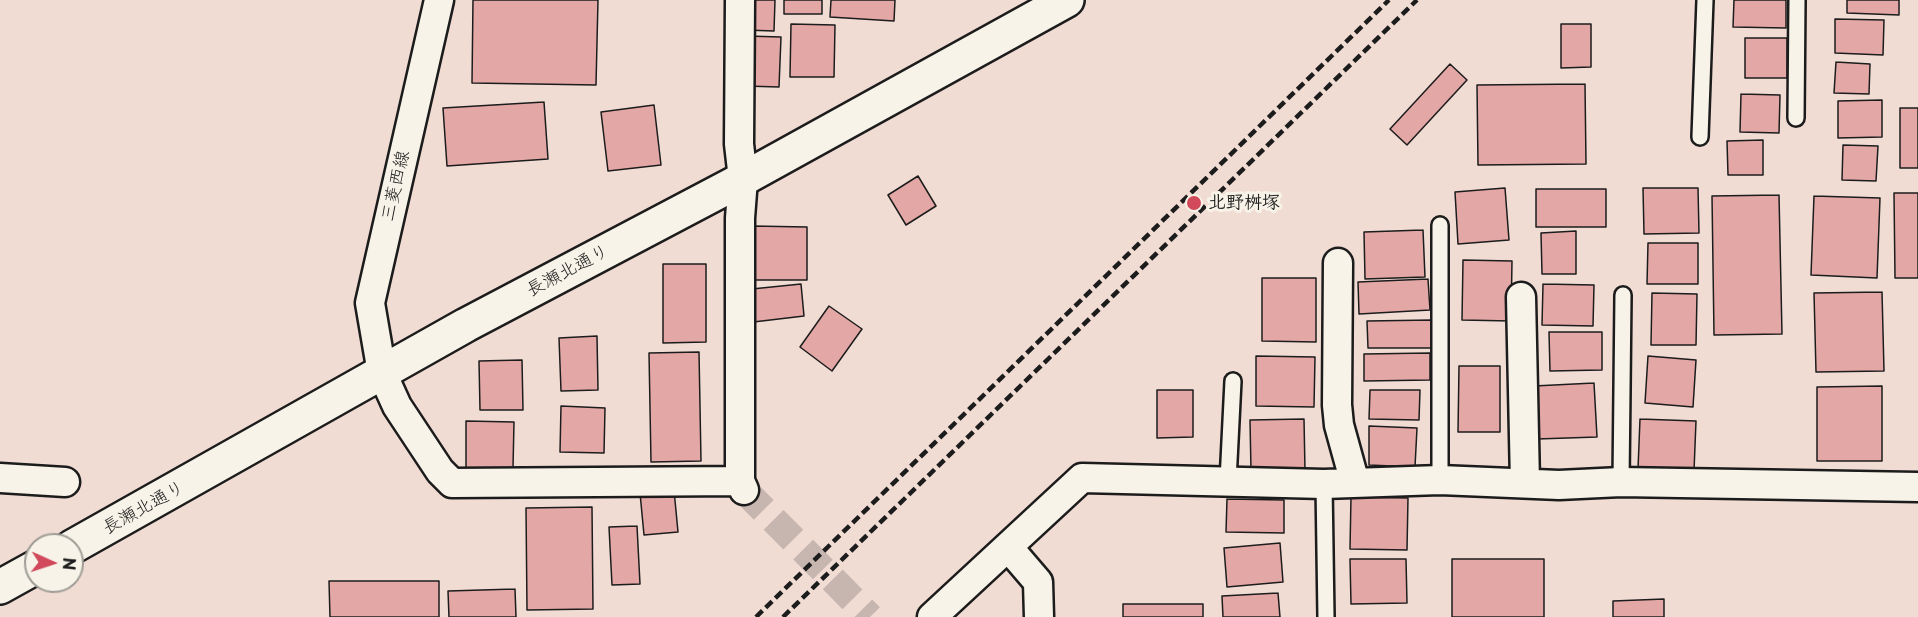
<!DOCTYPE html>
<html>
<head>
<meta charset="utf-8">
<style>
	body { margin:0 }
	#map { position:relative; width:1918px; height:617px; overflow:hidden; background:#f1dcd4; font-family:"Playpen Sans",sans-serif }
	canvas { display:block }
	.north { position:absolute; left:24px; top:533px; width:60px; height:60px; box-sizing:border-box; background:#f7f3e8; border:2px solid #9f9d96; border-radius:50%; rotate:93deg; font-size:16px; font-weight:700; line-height:24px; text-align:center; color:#1c1c1c }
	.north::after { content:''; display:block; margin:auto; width:21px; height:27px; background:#d1495b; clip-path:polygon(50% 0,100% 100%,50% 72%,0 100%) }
</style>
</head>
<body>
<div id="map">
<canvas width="1918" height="617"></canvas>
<div class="north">N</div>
</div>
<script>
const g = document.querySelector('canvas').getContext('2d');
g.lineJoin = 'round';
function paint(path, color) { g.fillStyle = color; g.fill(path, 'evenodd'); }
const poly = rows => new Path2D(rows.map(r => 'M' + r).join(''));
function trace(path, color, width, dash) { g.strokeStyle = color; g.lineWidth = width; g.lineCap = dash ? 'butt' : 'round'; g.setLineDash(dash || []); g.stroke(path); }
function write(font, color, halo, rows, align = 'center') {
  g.font = font + ' "Playpen Sans","Klee One",sans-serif'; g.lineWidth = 6; g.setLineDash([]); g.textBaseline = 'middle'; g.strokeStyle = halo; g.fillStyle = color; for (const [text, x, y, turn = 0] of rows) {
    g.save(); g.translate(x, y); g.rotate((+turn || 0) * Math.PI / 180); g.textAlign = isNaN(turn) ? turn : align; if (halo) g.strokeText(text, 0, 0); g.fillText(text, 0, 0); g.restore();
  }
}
const building = poly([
	[473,0,598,0,596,85,472,83,473,0],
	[746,0,775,0,774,31,745,30,746,0],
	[784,0,822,0,822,14,784,14,784,0],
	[831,0,895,0,894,21,830,17,831,0],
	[1734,0,1786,0,1786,28,1733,27,1734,0],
	[1847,0,1899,0,1899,15,1847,13,1847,0],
	[1835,19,1884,20,1883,55,1835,53,1835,19],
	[791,24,835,25,834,77,790,77,791,24],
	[1561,24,1591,24,1591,67,1561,68,1561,24],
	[746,36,781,37,779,87,745,86,746,36],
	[1745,38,1787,38,1787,78,1745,78,1745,38],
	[1836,62,1870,64,1869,94,1834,93,1836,62],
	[1450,64,1467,80,1407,145,1390,129,1450,64],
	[1585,84,1586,164,1478,165,1477,85,1585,84],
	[1741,94,1780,95,1779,133,1740,132,1741,94],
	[1882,100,1882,137,1838,138,1838,101,1882,100],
	[544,102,548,159,447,166,443,108,544,102],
	[654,105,661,165,608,171,601,112,654,105],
	[1900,108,1918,108,1918,168,1900,168,1900,108],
	[1763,140,1763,175,1728,175,1727,141,1763,140],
	[1843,145,1878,146,1876,181,1842,180,1843,145],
	[918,176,936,206,906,225,888,195,918,176],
	[1505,188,1509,240,1458,244,1455,192,1505,188],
	[1643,188,1698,188,1699,233,1644,234,1643,188],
	[1536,189,1606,189,1606,227,1536,227,1536,189],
	[1894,193,1918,193,1918,278,1895,278,1894,193],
	[1779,195,1782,334,1714,335,1712,196,1779,195],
	[1814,196,1880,198,1877,278,1811,275,1814,196],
	[752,226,807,227,807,280,752,280,752,226],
	[1423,230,1425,277,1365,279,1364,232,1423,230],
	[1576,231,1576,274,1542,274,1541,233,1576,231],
	[1648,243,1698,243,1698,284,1647,284,1648,243],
	[1463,260,1512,261,1511,321,1462,320,1463,260],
	[663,264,706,264,706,342,663,343,663,264],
	[1262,278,1316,278,1316,342,1262,341,1262,278],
	[1428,279,1430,310,1359,314,1358,282,1428,279],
	[801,284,804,316,745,323,742,290,801,284],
	[1543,284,1594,285,1593,326,1542,325,1543,284],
	[1882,292,1884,371,1816,372,1814,293,1882,292],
	[1652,293,1697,294,1696,345,1651,345,1652,293],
	[829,306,862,329,832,371,800,347,829,306],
	[1432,320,1432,348,1368,348,1367,321,1432,320],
	[1549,332,1602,332,1602,370,1550,371,1549,332],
	[597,336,598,390,561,391,559,338,597,336],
	[699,352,701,461,651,462,649,353,699,352],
	[1430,353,1430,380,1364,381,1364,354,1430,353],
	[1256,356,1315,357,1314,407,1256,406,1256,356],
	[1648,356,1696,360,1693,407,1645,403,1648,356],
	[522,360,523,410,480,410,479,361,522,360],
	[1459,366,1500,366,1500,432,1458,432,1459,366],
	[1594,383,1597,437,1537,439,1534,386,1594,383],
	[1882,386,1882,461,1817,461,1817,387,1882,386],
	[1157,390,1193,390,1193,437,1157,438,1157,390],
	[1370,390,1420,390,1419,420,1369,419,1370,390],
	[561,406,605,408,604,453,560,452,561,406],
	[1304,419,1305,471,1251,471,1250,420,1304,419],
	[1640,419,1696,421,1694,471,1638,469,1640,419],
	[466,421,514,422,513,468,466,468,466,421],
	[1369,426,1417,428,1415,467,1369,465,1369,426],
	[674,490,678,532,644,535,640,493,674,490],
	[1351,497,1408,498,1407,550,1350,549,1351,497],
	[1227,499,1284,500,1284,533,1226,532,1227,499],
	[592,507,593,609,527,610,526,508,592,507],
	[637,526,640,584,612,585,609,527,637,526],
	[1280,543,1283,582,1227,587,1224,548,1280,543],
	[1350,559,1406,559,1407,603,1351,604,1350,559],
	[1452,559,1544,559,1544,617,1452,617,1452,559],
	[329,581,439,581,439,617,330,617,329,581],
	[515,589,516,617,449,617,448,591,515,589],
	[1278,593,1280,617,1223,617,1222,596,1278,593],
	[1664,599,1664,617,1613,617,1613,601,1664,599],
	[1123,604,1203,604,1203,617,1123,617,1123,604]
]);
paint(building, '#e3a8a6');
trace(building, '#1c1c1c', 1.5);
trace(poly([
	[744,490,870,617]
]), '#c6b6af', 28, [28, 14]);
const lane = poly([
	[1796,118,1797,0],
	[1700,137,1705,0],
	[1440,225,1440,480],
	[1228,481,1233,381],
	[1621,482,1623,295],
	[1324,484,1326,617]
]);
const street = poly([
	[439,0,370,303,382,373,397,406,440,471,452,483,740,481],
	[740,0,739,144,743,179,740,218,740,481,744,490],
	[1338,263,1337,405,1339,425,1355,483],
	[1521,297,1525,483],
	[0,478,65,482],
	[1008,547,1038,582,1039,617],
	[932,617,1082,478,1324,484,1440,480,1559,485,1621,482,1918,487]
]);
const secondary = poly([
	[72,547,466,325,743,179,1067,0],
	[0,587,36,567]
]);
trace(lane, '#1c1c1c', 20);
trace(street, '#1c1c1c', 33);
trace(secondary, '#1c1c1c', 38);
trace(lane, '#f7f3e8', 15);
trace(street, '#f7f3e8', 28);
trace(secondary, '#f7f3e8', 33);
trace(poly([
	[756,617,1389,0],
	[783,617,1417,0]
]), '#1c1c1c', 4.5, [9, 4.5]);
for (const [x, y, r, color] of [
	[1194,203,8,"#d1495b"]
]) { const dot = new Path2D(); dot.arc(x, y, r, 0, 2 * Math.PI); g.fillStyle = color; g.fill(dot); trace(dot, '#f7f3e8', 2); }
write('18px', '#1c1c1c', '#f7f3e8', [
	["三菱西線",396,186,-77],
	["長瀬北通り",568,271,-28],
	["長瀬北通り",144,508,-29]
]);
write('bold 18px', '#1c1c1c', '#f7f3e8', [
	["北野桝塚",1208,203]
], 'left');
</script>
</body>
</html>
